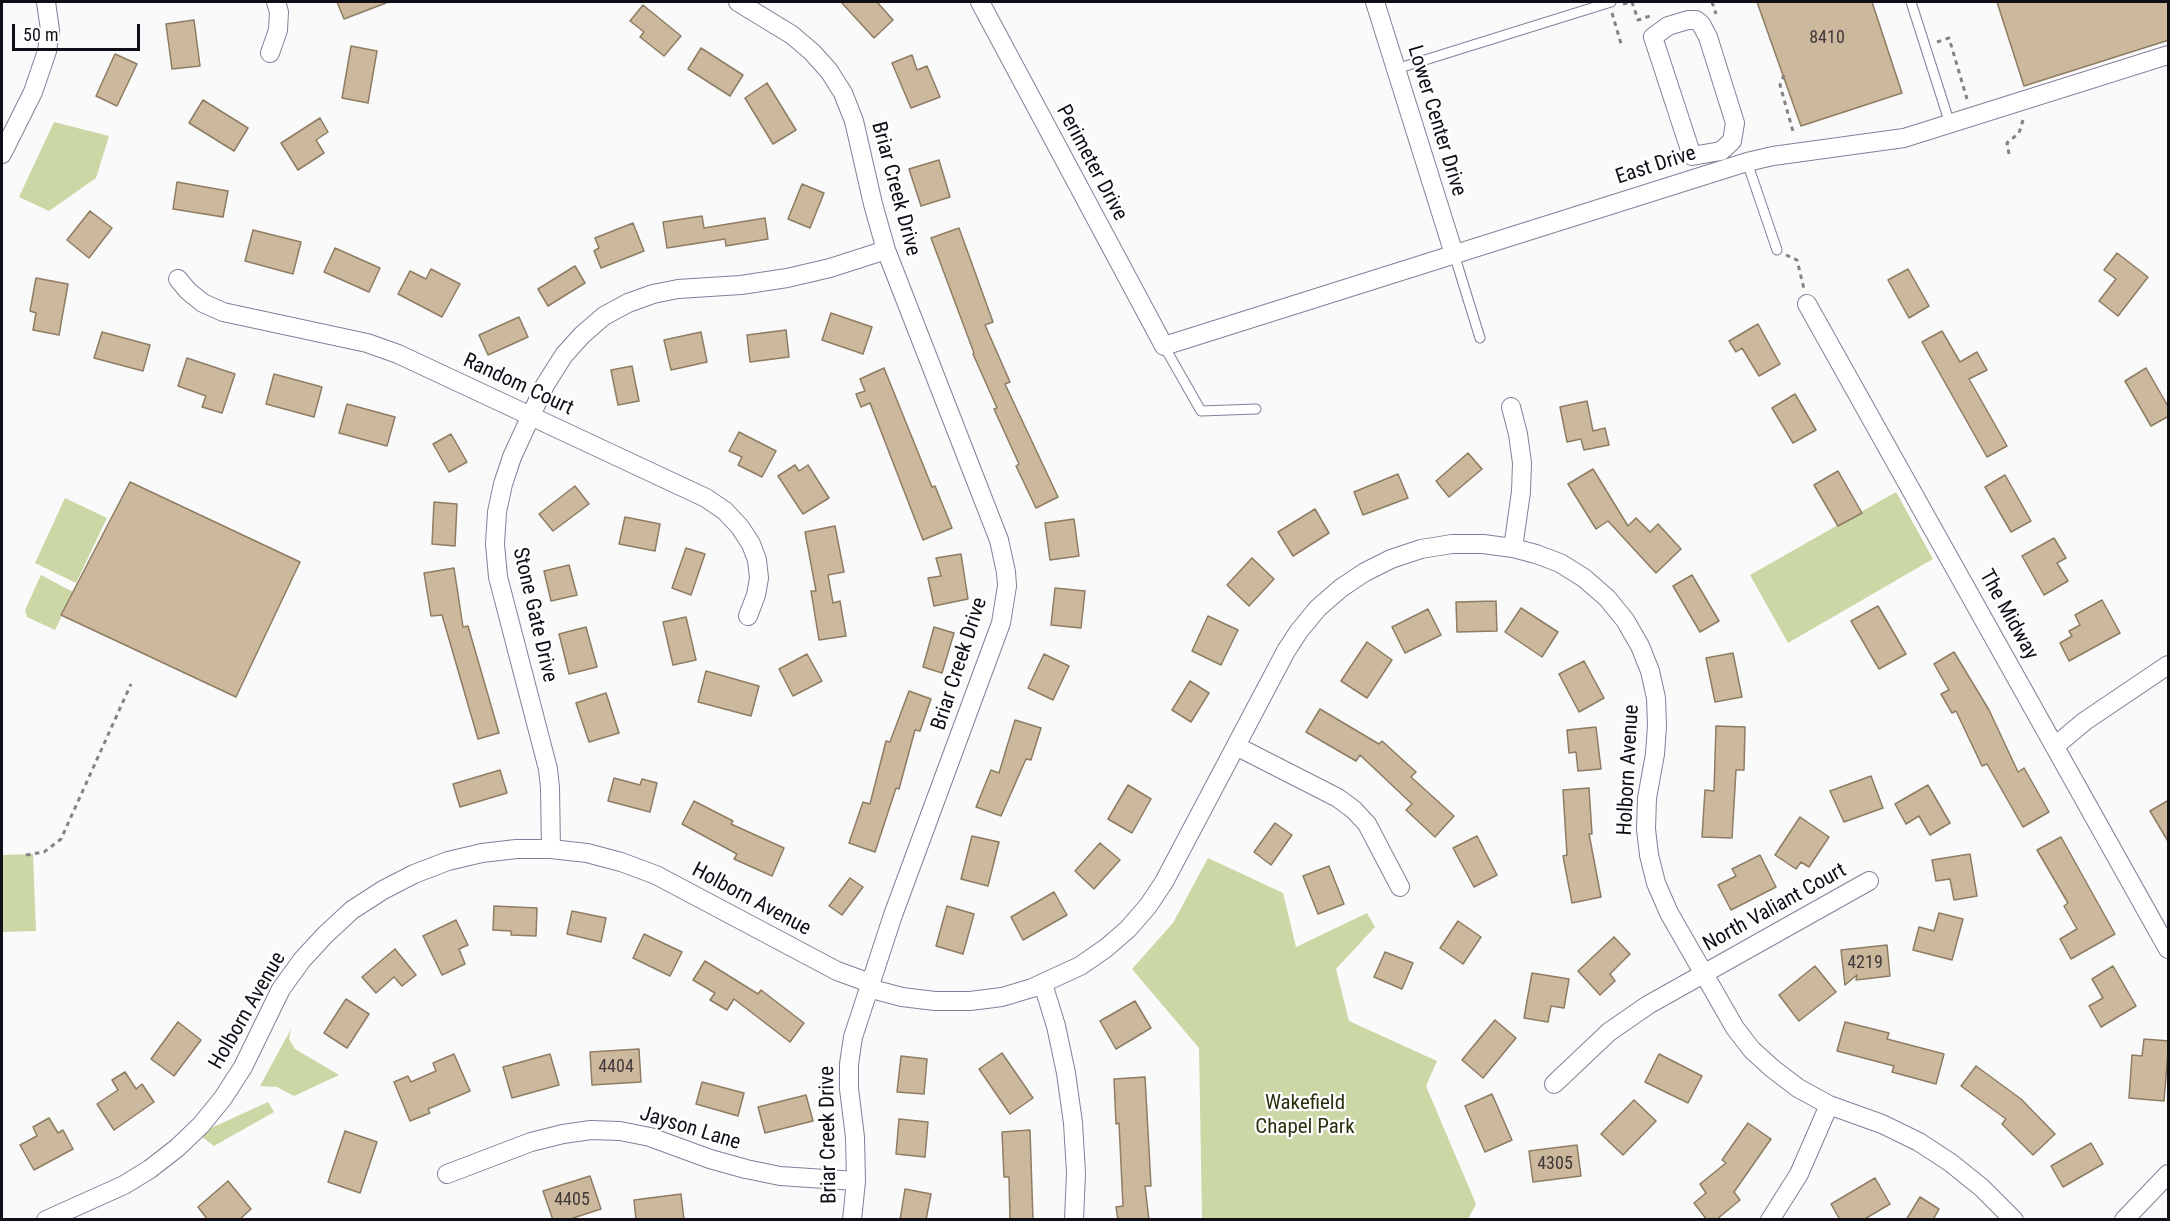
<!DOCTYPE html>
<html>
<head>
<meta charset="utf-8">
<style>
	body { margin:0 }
	#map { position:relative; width:2170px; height:1221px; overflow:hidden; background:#fafafa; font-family:"Roboto Condensed",sans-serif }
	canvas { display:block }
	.frame { position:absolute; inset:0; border:3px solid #110e18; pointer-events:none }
	.scale { position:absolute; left:12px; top:24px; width:128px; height:27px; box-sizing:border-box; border:3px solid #110e18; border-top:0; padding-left:8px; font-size:18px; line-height:21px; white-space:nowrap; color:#110e18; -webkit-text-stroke:4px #fff; paint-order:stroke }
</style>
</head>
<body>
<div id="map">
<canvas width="2170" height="1221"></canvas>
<div class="frame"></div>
<div class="scale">50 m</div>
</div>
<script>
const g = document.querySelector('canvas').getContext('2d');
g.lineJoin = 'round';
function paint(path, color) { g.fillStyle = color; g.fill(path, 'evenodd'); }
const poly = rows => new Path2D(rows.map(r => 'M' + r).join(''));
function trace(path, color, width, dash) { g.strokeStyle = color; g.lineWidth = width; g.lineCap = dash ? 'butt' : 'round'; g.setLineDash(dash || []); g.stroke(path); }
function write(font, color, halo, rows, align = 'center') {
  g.font = font + ' "Roboto Condensed",sans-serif'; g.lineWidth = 4.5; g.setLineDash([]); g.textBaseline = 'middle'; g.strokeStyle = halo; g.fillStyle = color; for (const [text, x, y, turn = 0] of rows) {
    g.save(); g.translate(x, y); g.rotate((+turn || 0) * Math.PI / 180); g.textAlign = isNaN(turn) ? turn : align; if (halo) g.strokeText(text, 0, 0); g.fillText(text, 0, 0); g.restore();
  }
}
paint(poly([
	[54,122,109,136,96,178,49,211,19,197],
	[1896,492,1933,559,1788,643,1750,575],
	[65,498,107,518,76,583,35,563],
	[41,575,73,592,55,630,27,617,25,610],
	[33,854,36,931,2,932,2,855],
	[1208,858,1283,893,1296,947,1367,913,1375,927,1336,969,1349,1021,1437,1061,1426,1086,1476,1204,1468,1219,1202,1219,1199,1048,1132,969,1173,923],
	[291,1029,289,1039,295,1049,339,1075,294,1096,277,1087,260,1086],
	[268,1102,274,1112,214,1146,198,1134]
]), '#cbd7a5');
const building = poly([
	[337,2,386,2,386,3,344,19,337,2],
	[841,2,877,2,893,20,874,38,841,2],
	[1757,2,1872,2,1902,93,1801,126,1757,2],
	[1997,2,2169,2,2169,40,2024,86,1997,2],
	[643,5,681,36,664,56,640,37,644,32,630,21,643,5],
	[194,20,200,66,172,69,166,24,194,20],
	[351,46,377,51,368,103,342,98,351,46],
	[701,48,743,75,730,96,688,69,701,48],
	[115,54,137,64,117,106,96,96,115,54],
	[912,55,917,70,927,66,940,97,911,108,892,63,912,55],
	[767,83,796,130,773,144,745,98,767,83],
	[203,100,248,128,234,151,189,123,203,100],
	[320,118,328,132,316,140,324,153,298,170,281,143,320,118],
	[939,160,950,197,921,206,909,169,939,160],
	[177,182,228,191,223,217,173,209,177,182],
	[802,184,824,193,810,228,788,219,802,184],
	[90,211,112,228,89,258,67,240,90,211],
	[702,216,704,228,765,218,768,239,726,246,725,239,667,248,663,222,702,216],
	[633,223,644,251,601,268,594,251,599,248,595,238,633,223],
	[959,228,993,322,985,325,1010,382,1005,384,1058,497,1036,508,1016,466,1019,464,994,409,997,408,973,354,974,353,931,238,959,228],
	[253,230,301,242,293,274,245,261,253,230],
	[335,248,380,268,369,292,324,272,335,248],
	[2117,253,2148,277,2118,316,2099,301,2116,279,2104,270,2117,253],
	[575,266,585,283,548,306,538,289,575,266],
	[431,269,460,284,442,317,398,294,410,271,426,279,431,269],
	[1908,269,1929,306,1909,318,1888,280,1908,269],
	[36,278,68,284,59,335,33,330,36,313,30,311,36,278],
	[831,313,872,327,863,354,822,340,831,313],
	[519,317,528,337,488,355,479,335,519,317],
	[1758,324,1780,364,1759,376,1742,348,1736,352,1729,341,1758,324],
	[786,330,789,357,750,362,747,335,786,330],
	[1942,331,1960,362,1977,352,1987,370,1969,379,2007,446,1987,457,1922,342,1942,331],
	[102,332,150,345,143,371,94,358,102,332],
	[701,332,707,362,671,370,664,340,701,332],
	[187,358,235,374,222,413,202,407,206,396,178,386,187,358],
	[632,366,639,401,618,405,611,370,632,366],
	[884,368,932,487,935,486,952,528,923,540,870,403,861,407,856,394,865,391,860,379,884,368],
	[2146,368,2169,408,2169,416,2151,426,2125,381,2146,368],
	[274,374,322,387,314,417,266,404,274,374],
	[1795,394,1816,430,1793,443,1772,408,1795,394],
	[1587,401,1593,431,1605,428,1609,445,1584,450,1581,439,1567,442,1560,407,1587,401],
	[347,404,395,417,387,446,339,433,347,404],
	[739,432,776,451,762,477,738,465,742,457,729,451,739,432],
	[451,434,467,462,449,472,433,444,451,434],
	[1468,453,1482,469,1449,497,1436,481,1468,453],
	[795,465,799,471,808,465,829,498,803,514,778,476,795,465],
	[1593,469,1628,526,1636,518,1650,532,1658,524,1681,549,1656,573,1608,521,1596,529,1568,484,1593,469],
	[1838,471,1862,513,1838,526,1814,485,1838,471],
	[1398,474,1408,498,1363,515,1354,492,1398,474],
	[2005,475,2031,521,2011,532,1985,487,2005,475],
	[130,482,300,562,236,697,61,615,130,482],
	[575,486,589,504,553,531,539,514,575,486],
	[434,502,457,504,455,546,432,544,434,502],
	[1315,509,1329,533,1293,556,1278,532,1315,509],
	[625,517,660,524,655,551,619,544,625,517],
	[1074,519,1079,556,1050,560,1045,523,1074,519],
	[835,526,844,572,828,575,833,603,840,601,846,636,819,640,811,591,816,591,805,532,835,526],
	[2054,538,2066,558,2057,563,2068,581,2044,595,2022,556,2054,538],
	[686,548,705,554,691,595,672,588,686,548],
	[961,554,968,599,934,606,928,578,941,576,936,558,961,554],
	[1252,558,1274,579,1249,606,1227,585,1252,558],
	[569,565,577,595,551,601,544,571,569,565],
	[454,568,463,627,468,626,499,733,478,739,442,615,431,616,424,573,454,568],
	[1692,575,1719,621,1700,632,1673,586,1692,575],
	[1055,588,1085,591,1081,628,1051,625,1055,588],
	[2102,600,2120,633,2069,661,2060,643,2072,636,2069,631,2080,625,2075,615,2102,600],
	[1496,601,1497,631,1457,632,1456,602,1496,601],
	[1878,606,1906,654,1879,669,1851,621,1878,606],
	[1521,608,1558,632,1542,657,1505,632,1521,608],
	[1428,609,1441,635,1405,653,1392,627,1428,609],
	[1208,616,1238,630,1221,665,1192,651,1208,616],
	[686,617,696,660,673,665,663,622,686,617],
	[586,627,597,667,569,674,559,634,586,627],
	[934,627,954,633,942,673,923,667,934,627],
	[1367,642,1392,660,1367,698,1341,681,1367,642],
	[1954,652,1989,710,2018,772,2024,768,2049,812,2023,827,1987,764,1982,766,1956,711,1952,713,1941,694,1949,690,1934,664,1954,652],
	[1733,653,1742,697,1715,702,1706,658,1733,653],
	[807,654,822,681,793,696,779,669,807,654],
	[1044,654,1069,666,1053,700,1028,688,1044,654],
	[1584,661,1604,698,1579,712,1559,674,1584,661],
	[706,671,759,686,751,716,698,702,706,671],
	[1190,681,1209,693,1191,722,1172,710,1190,681],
	[909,691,931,699,920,731,915,730,899,789,896,788,875,852,849,843,863,802,870,804,886,741,890,742,909,691],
	[606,693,619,733,589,742,576,703,606,693],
	[1320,709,1379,744,1382,741,1416,772,1411,777,1454,816,1435,837,1406,810,1412,804,1360,755,1356,761,1306,732,1320,709],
	[1015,720,1041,728,1031,760,1026,759,1001,816,976,807,991,770,999,773,1015,720],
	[1716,726,1745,727,1744,770,1736,770,1732,838,1702,837,1705,790,1714,791,1716,726],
	[1596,727,1601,769,1578,771,1576,752,1569,753,1567,730,1596,727],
	[500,770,507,793,460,807,453,784,500,770],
	[1871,776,1883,808,1844,822,1830,791,1871,776],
	[614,778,640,785,642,779,657,783,650,812,608,801,614,778],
	[1128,785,1151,799,1132,833,1108,819,1128,785],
	[1928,785,1950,823,1930,835,1919,816,1906,824,1895,804,1928,785],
	[1589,788,1592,834,1589,834,1601,897,1572,903,1563,856,1567,855,1563,790,1589,788],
	[2169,800,2169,843,2150,811,2169,800],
	[694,801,733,821,731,824,784,848,772,876,734,859,737,854,682,824,694,801],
	[1800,817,1829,837,1809,867,1801,862,1796,869,1775,855,1800,817],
	[1275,823,1292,835,1271,865,1254,852,1275,823],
	[972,836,999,842,988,886,961,879,972,836],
	[1477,836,1497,875,1474,887,1453,848,1477,836],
	[2061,837,2115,934,2071,959,2060,939,2077,929,2064,906,2068,903,2037,850,2061,837],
	[1100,843,1120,860,1094,889,1075,871,1100,843],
	[1970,854,1977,896,1954,900,1950,879,1936,881,1932,860,1970,854],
	[1760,855,1776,887,1731,910,1718,885,1736,876,1732,869,1760,855],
	[1329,866,1344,904,1318,914,1303,876,1329,866],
	[850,878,863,887,842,915,829,906,850,878],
	[1054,892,1067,915,1023,940,1011,917,1054,892],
	[494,906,537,908,536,936,511,935,511,931,493,930,494,906],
	[947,906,974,914,963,954,936,946,947,906],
	[572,911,606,918,601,942,567,934,572,911],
	[1939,913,1963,919,1952,960,1913,950,1919,927,1934,931,1939,913],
	[456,920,468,945,459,949,465,964,442,975,423,936,456,920],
	[1458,921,1481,937,1463,964,1440,948,1458,921],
	[644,934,682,952,670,976,633,958,644,934],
	[1614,937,1630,954,1610,974,1615,981,1600,995,1578,971,1614,937],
	[1887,945,1890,976,1856,980,1857,975,1845,985,1841,950,1887,945],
	[395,949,416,975,402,986,394,977,376,993,362,977,395,949],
	[1385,952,1413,963,1402,989,1374,977,1385,952],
	[705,961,758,994,761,990,804,1023,790,1042,734,999,727,1010,710,1000,715,993,693,980,705,961],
	[1815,966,1836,992,1799,1021,1779,995,1815,966],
	[2113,966,2136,1006,2101,1027,2089,1006,2103,998,2092,979,2113,966],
	[1532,973,1569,979,1564,1008,1551,1006,1548,1022,1524,1018,1532,973],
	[346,999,369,1014,347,1048,324,1033,346,999],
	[1135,1001,1151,1028,1116,1049,1100,1021,1135,1001],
	[1495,1020,1516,1038,1483,1078,1462,1060,1495,1020],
	[178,1022,201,1040,174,1076,151,1059,178,1022],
	[1845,1022,1889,1033,1887,1039,1944,1054,1936,1084,1892,1072,1894,1066,1837,1051,1845,1022],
	[2144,1039,2169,1041,2164,1101,2129,1098,2132,1055,2142,1056,2144,1039],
	[639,1049,641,1082,592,1085,590,1052,639,1049],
	[1002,1053,1033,1098,1010,1114,979,1069,1002,1053],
	[454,1054,470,1091,428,1109,430,1113,410,1121,394,1082,408,1076,411,1082,436,1071,433,1063,454,1054],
	[550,1054,559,1085,512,1098,503,1067,550,1054],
	[1659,1054,1702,1076,1688,1103,1645,1082,1659,1054],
	[901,1056,927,1059,924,1094,897,1092,901,1056],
	[1976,1066,2021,1099,2055,1134,2033,1155,2002,1124,2006,1119,1961,1086,1976,1066],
	[125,1072,136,1089,142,1084,154,1102,114,1130,97,1104,118,1090,112,1080,125,1072],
	[1145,1077,1151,1186,1145,1186,1149,1220,1118,1220,1116,1207,1123,1206,1119,1123,1116,1124,1114,1079,1145,1077],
	[702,1082,744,1093,738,1116,696,1104,702,1082],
	[1492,1094,1512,1140,1485,1152,1465,1106,1492,1094],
	[806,1095,813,1121,765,1133,758,1107,806,1095],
	[1634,1100,1656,1121,1623,1155,1601,1134,1634,1100],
	[49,1118,58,1133,63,1130,73,1149,34,1170,20,1145,37,1136,33,1127,49,1118],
	[899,1119,928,1122,925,1157,896,1154,899,1119],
	[1748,1123,1771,1139,1734,1192,1740,1200,1716,1220,1707,1220,1694,1203,1706,1193,1700,1184,1726,1163,1722,1160,1748,1123],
	[1030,1130,1033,1220,1010,1220,1009,1177,1004,1177,1002,1132,1030,1130],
	[345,1131,377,1142,360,1193,328,1182,345,1131],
	[2091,1143,2103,1164,2063,1187,2051,1166,2091,1143],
	[1577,1145,1581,1176,1533,1182,1529,1151,1577,1145],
	[590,1176,601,1209,567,1220,553,1220,543,1191,590,1176],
	[1875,1178,1890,1204,1863,1220,1840,1220,1831,1204,1875,1178],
	[228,1181,251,1209,239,1220,208,1220,198,1207,228,1181],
	[905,1189,931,1194,926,1220,900,1220,905,1189],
	[681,1194,684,1220,636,1220,634,1200,681,1194],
	[1920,1197,1939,1209,1933,1220,1906,1220,1920,1197]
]);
paint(building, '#cbb89d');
trace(building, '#8e7c63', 1.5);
const lane = poly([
	[1911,2,1950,124],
	[1396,69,1611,2],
	[1747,162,1777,250],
	[1454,254,1480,338],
	[1164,346,1201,411,1256,409]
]);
const street = poly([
	[738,2,792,35,812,52,829,71,843,93,854,121,873,204,886,250,999,540,1006,572,1007,586,1001,623,893,915,853,1037,849,1064,849,1089,855,1137,856,1181,852,1220],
	[980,2,1164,346,1747,162,1773,156,1904,138,2168,55],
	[1375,2,1454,254],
	[1688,20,1696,20,1701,24,1708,37,1735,123,1732,141,1721,151,1692,156,1653,37,1668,26,1688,20],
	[270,53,278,30,279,12,276,2],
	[2,154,33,92,47,51,50,30,46,2],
	[178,279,188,291,203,303,223,312,367,343,398,354,706,498,725,511,740,527,751,544,757,560,759,578,756,595,748,616],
	[1807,304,2168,949],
	[1511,407,1518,434,1522,463,1521,492,1513,548],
	[1236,746,1338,798,1354,810,1367,824,1400,887],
	[2055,746,2085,721,2168,665],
	[551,849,550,788,548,769,498,577,495,544,497,512,503,484,512,457,545,385,564,355,582,335,604,316,628,303,653,294,678,289,741,285,787,278,830,268,886,250],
	[1043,984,1056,1026,1066,1073,1073,1123,1076,1173,1074,1220],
	[868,988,902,997,935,1001,970,1001,1002,997,1032,988,1080,966,1106,948,1128,929,1148,906,1164,882,1286,651,1299,631,1318,608,1341,588,1365,572,1391,559,1421,549,1452,544,1483,544,1513,548,1536,554,1560,563,1584,578,1607,598,1625,620,1640,646,1650,671,1656,698,1657,726,1655,754,1647,798,1646,829,1649,855,1656,883,1669,913,1735,1028,1752,1050,1773,1069,1798,1088,1829,1105,1882,1124,1919,1142,1951,1163,1982,1188,2014,1220],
	[1554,1084,1609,1032,1648,1005,1869,881],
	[447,1174,531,1142,563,1134,591,1130,620,1131,650,1137,710,1159,746,1169,780,1176,856,1181],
	[46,1220,124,1185,150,1169,177,1148,201,1125,223,1098,243,1067,281,989,302,960,325,935,352,910,383,890,414,874,448,861,482,853,516,849,551,849,587,853,621,862,656,875,837,971,870,983],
	[1770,1220,1799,1174,1829,1105],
	[2124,1220,2168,1174]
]);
trace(lane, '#867e99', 11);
trace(street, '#867e99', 20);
trace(poly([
	[1712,2,1716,14],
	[1623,4,1632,2,1638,20,1653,15],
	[1612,13,1622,47],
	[1937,42,1949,38,1967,99],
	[1784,75,1780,85,1794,135],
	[2009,154,2007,143,2019,133,2023,120],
	[1786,255,1797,260,1804,289],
	[26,855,44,852,61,839,131,684]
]), '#848287', 3, [4.5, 4.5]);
trace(lane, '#fff', 9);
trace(street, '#fff', 18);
write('18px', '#403839', null, [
	["8410",1827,38],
	["4219",1865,963],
	["4404",616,1067],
	["4305",1555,1164],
	["4405",572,1200]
]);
write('21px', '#110e18', '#fff', [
	["Lower Center Drive",1436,121,73],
	["Perimeter Drive",1091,163,62],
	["East Drive",1656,166,-18],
	["Briar Creek Drive",895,189,75],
	["Random Court",518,385,25],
	["Stone Gate Drive",534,615,77],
	["The Midway",2008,615,61],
	["Briar Creek Drive",960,664,-72],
	["Holborn Avenue",1629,770,-87],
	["Holborn Avenue",751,900,28],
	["North Valiant Court",1775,908,-29],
	["Holborn Avenue",248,1011,-60],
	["Jayson Lane",690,1129,17],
	["Briar Creek Drive",829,1135,-91]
]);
write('21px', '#29300d', '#fff', [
	["Wakefield",1305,1104],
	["Chapel Park",1305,1128]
]);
</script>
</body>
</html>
